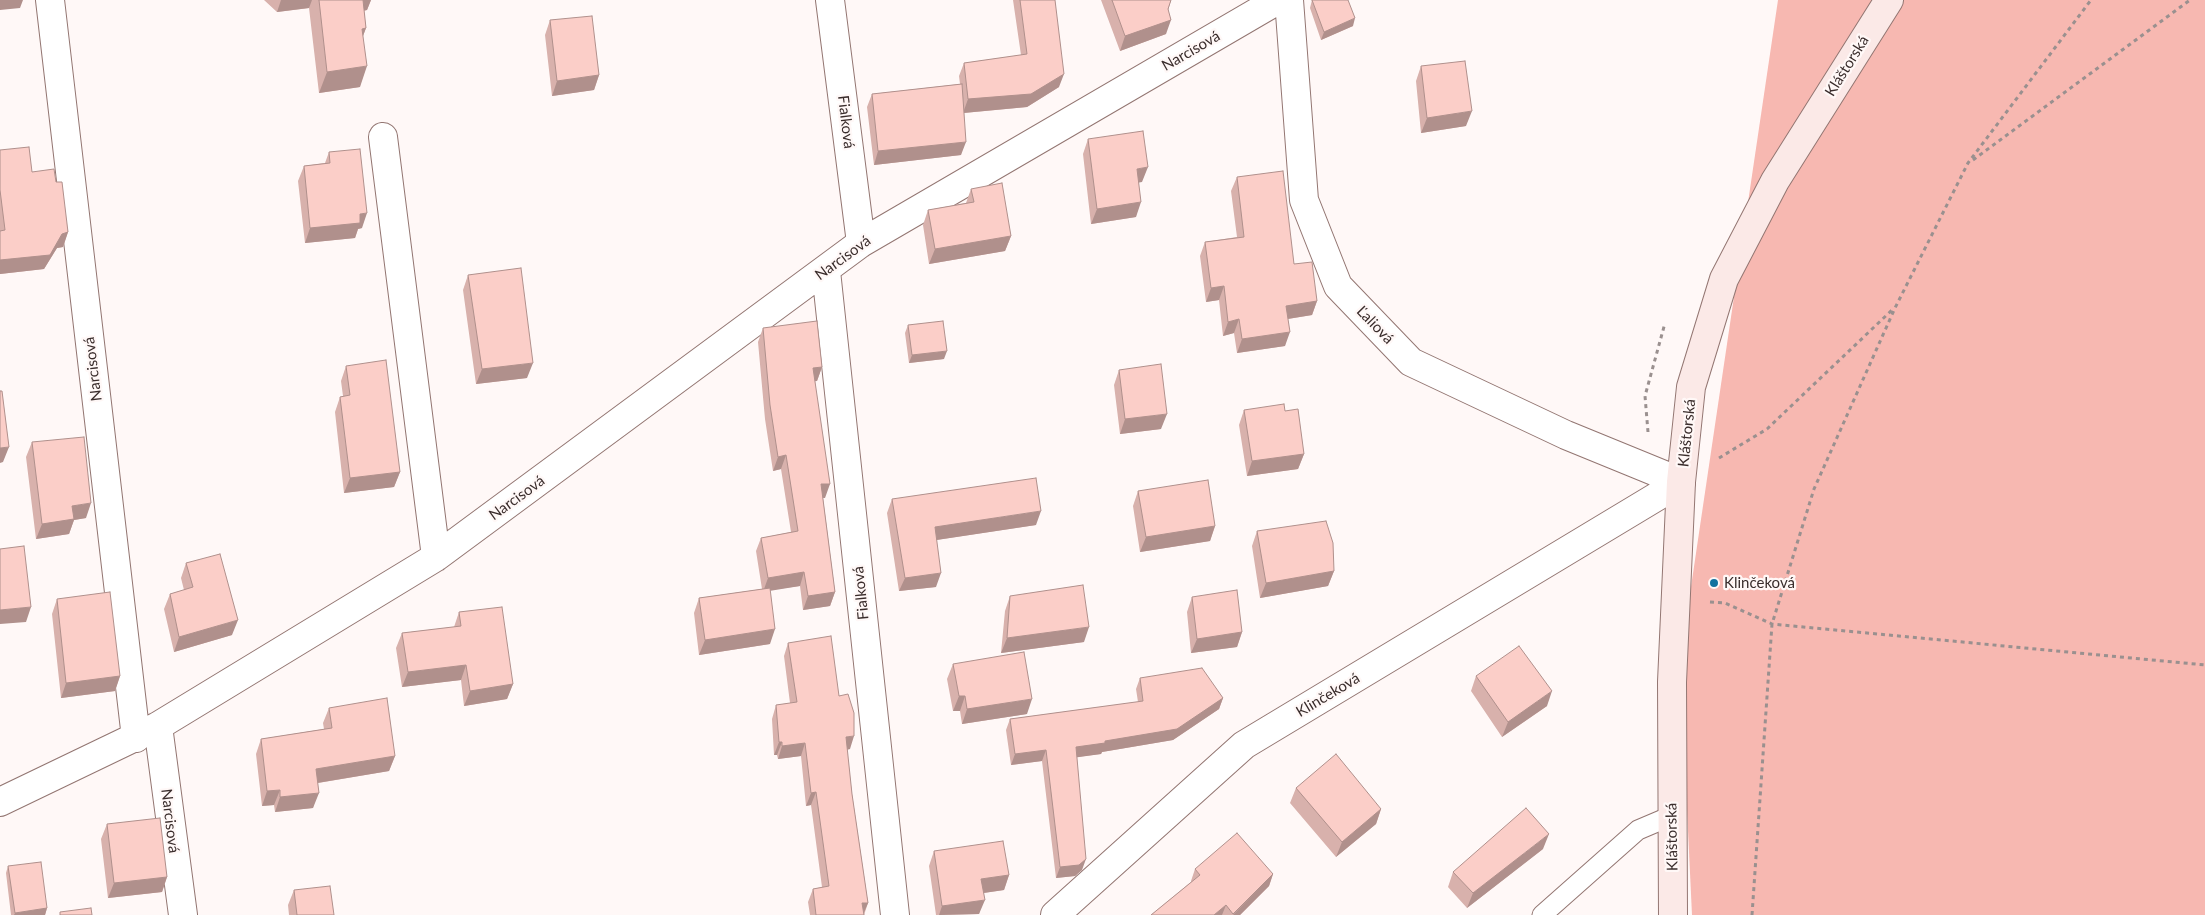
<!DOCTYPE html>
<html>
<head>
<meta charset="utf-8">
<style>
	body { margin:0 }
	canvas { display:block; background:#fff8f7 }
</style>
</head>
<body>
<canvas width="2205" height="915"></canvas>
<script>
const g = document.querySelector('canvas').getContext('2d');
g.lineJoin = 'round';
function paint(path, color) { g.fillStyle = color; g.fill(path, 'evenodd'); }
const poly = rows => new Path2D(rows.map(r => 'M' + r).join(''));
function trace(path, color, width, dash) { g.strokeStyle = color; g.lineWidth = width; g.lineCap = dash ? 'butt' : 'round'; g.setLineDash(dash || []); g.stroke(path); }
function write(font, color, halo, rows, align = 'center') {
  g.font = font + ' Lato,sans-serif'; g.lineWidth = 4.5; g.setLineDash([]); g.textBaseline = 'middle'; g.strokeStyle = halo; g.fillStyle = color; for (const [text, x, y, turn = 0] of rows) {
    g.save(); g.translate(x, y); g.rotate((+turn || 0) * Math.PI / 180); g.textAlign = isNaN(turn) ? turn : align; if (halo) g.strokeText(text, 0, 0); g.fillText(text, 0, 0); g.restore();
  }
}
paint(poly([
	[1778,0,2205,0,2205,915,1692,915,1680,661]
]), '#f7b8b1');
const lane = poly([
	[1542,915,1638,830,1671,816]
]);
const street = poly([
	[50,0,136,738],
	[830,0,861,243],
	[1289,0,1304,200,1338,286,1411,362,1566,435,1681,482],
	[383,137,436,557],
	[826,271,895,915],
	[158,726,183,915],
	[0,802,158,726,436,557,861,243,1278,0],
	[1055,915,1244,745,1681,482]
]);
const secondary = poly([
	[1673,915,1672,682,1681,482,1691,387,1724,279,1775,181,1889,0]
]);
trace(lane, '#937672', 21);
trace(street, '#937672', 30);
trace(secondary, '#937672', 30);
trace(poly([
	[1973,160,2190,0],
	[1648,432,1645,396,1665,323],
	[1719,458,1767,429,1892,310],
	[1710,602,1725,603,1772,624,2205,665],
	[1752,915,1772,624,1814,489,1895,308,1968,163,2091,0]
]), '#9a908f', 3, [4, 4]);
trace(lane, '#fff', 19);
trace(street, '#fff', 28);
trace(secondary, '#fbe9e7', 28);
paint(poly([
	[264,0,371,0,367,10,364,11,366,28,363,36,360,87,319,93,309,8,277,12],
	[1013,0,1055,0,1059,87,1027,107,964,113,961,155,874,165,867,107,872,94,960,84,959,76,964,63,1021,55],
	[1101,0,1171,0,1168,10,1166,34,1120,51],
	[1312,0,1353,26,1321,40,1310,8],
	[550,20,599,75,594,90,552,96,545,35],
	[1421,66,1466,126,1421,133,1416,81],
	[1088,139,1142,182,1139,182,1136,217,1091,224,1083,154],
	[0,150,32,172,56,182,68,232,63,247,57,248,44,269,0,274],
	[329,152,362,228,358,229,355,238,305,243,298,181,304,166,325,163],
	[1237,177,1317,301,1312,315,1288,319,1285,346,1237,353,1234,333,1223,336,1219,300,1206,302,1200,256,1205,242,1237,237,1231,191],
	[971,189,1011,236,1005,251,929,264,923,225,928,210,966,203],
	[468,275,527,378,476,384,463,290],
	[908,325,944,359,909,363,905,333],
	[763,328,822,367,817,381,815,381,825,498,823,498,835,592,830,606,803,610,800,586,770,590,770,644,699,655,694,613,699,598,762,589,756,551,761,538,791,532,781,469,773,471,765,419,758,342],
	[346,366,400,472,394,487,344,493,335,412,340,397,343,396,341,381],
	[1119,370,1161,429,1120,434,1114,385],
	[1244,410,1285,411,1304,454,1298,469,1247,476,1239,425],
	[32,442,86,518,74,520,69,534,36,539,26,457],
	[1138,491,1215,526,1210,541,1140,552,1133,506],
	[892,499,1036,525,936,540,936,587,899,591,887,513],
	[1257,531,1334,571,1328,586,1260,598,1252,546],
	[186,563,232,635,174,652,164,609,170,594,184,590,181,578],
	[1010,596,1084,642,1001,653,1005,611],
	[1192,597,1242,632,1237,647,1191,653,1187,612],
	[57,599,120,676,115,691,61,698,52,614],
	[459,612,513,684,507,699,464,706,461,680,402,687,396,648,402,633,454,627],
	[788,643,839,696,850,749,847,750,852,794,868,903,864,915,810,915,808,902,813,889,822,887,811,805,806,806,801,756,778,759,777,755,774,755,772,719,776,705,790,703,784,656],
	[953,664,1027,714,962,724,960,711,953,711,947,679],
	[1476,676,1547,706,1502,737,1471,691],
	[1140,678,1223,698,1219,709,1173,740,1102,752,1101,754,1077,757,1082,870,1075,876,1056,878,1042,761,1011,765,1006,730,1010,719,1138,702,1136,689],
	[329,708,395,756,389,771,318,783,313,808,275,812,274,805,262,806,256,754,261,739,324,729,323,723],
	[1296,788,1381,809,1376,824,1336,857,1290,803],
	[107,824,167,877,162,892,108,898,101,839],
	[1543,849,1467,908,1448,887,1453,872],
	[934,851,1009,875,1004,890,984,893,979,914,936,915,929,866],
	[8,866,47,908,45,915,11,915,6,873],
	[1195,869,1273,874,1269,886,1240,915,1151,915,1191,882,1191,881],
	[294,890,334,915,289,915,288,905]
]), '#d8b1ac');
paint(poly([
	[0,0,23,0,20,8,0,10],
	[281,0,312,0,309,8,277,12],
	[358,0,371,0,367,10,354,12],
	[1171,0,1168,10,1171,20,1166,34,1120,51,1125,36,1168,9],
	[1355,18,1353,26,1321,40,1324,32],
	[366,28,358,49,362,29],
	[367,66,360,87,319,93,327,72],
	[1064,74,1059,87,1027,107,963,113,968,99],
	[599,75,594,90,552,96,557,81],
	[1472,111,1466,126,1421,133,1427,118],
	[966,142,961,155,874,165,878,151],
	[1148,167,1142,182,1131,184,1137,169],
	[1141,202,1136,217,1091,224,1097,209],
	[367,213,362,228,358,229,355,238,305,243,310,228,360,214],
	[68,232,63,247,57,248,44,269,0,274,0,260,62,234],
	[1011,236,1005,251,929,264,935,249],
	[1224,286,1219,300,1206,302,1211,288],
	[1317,301,1312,315,1281,320,1286,306],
	[1239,319,1234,333,1223,336,1228,322],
	[1290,332,1285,346,1237,353,1242,339],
	[947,351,944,359,909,363,912,355],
	[533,363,527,378,476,384,482,369],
	[822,367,817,381,808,382,813,368],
	[1167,414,1161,429,1120,434,1125,419],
	[9,447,3,462,0,463,0,448],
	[1304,454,1298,469,1247,476,1252,461],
	[786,455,781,469,773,471,778,457],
	[400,472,394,487,344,493,350,478],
	[821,484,830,484,825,498,816,497],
	[91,503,86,518,74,520,69,534,36,539,42,524,72,506],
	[1041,511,1036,525,930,541,935,527],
	[1215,526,1210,541,1140,552,1146,537],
	[1334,571,1328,586,1260,598,1266,583],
	[804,572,800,586,763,592,768,578],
	[941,573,936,587,899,591,905,578],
	[835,592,830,606,803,610,808,596],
	[31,607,26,622,0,624,0,610],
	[238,620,232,635,174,652,179,637],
	[1089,627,1084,642,1001,653,1007,638],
	[775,629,770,644,699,655,705,640],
	[1242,632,1237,647,1191,653,1197,639],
	[466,665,461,680,402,687,408,672],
	[120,676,115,691,61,698,66,683],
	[513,684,507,699,464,706,470,691],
	[1552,691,1547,706,1502,737,1508,722],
	[959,696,965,696,960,711,953,711],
	[1223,698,1219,709,1173,740,1102,752,1101,754,1072,758,1076,747,1105,741],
	[1032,699,1027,714,962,724,967,709],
	[854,736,850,749,841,750,846,737],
	[779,742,782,742,777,755,774,755],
	[805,743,801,756,778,759,782,746],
	[1046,750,1042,761,1011,765,1015,754],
	[395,756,389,771,311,784,316,769],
	[280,790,274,805,262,806,267,791],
	[816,792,811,805,806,806,811,793],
	[319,793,313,808,275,812,280,797],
	[1381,809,1376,824,1336,857,1342,842],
	[1549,834,1543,849,1467,908,1473,893],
	[1086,859,1082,870,1075,876,1056,878,1060,867],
	[1273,874,1269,886,1240,915,1233,915],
	[1009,875,1004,890,976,894,981,879],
	[167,877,162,892,108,898,114,883],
	[985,900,979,914,939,915,942,906],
	[862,903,868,903,863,915],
	[1226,905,1222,915,1214,915],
	[47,908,45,915,14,915,15,913]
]), '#b0908c');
const building = poly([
	[319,0,363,0,366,28,362,29,367,66,327,72,319,0],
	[1020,0,1055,0,1064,74,1031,94,968,99,964,63,1027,54,1020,0],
	[1112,0,1171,0,1168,9,1171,20,1125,36,1112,0],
	[1312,0,1348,0,1355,18,1324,32,1312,0],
	[592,16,599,75,557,81,550,20,592,16],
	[1465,61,1472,111,1427,118,1421,66,1465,61],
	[962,84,966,142,878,151,872,94,962,84],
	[1143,131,1148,167,1137,169,1141,202,1097,209,1088,139,1143,131],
	[29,147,32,172,54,169,56,182,62,182,68,232,62,234,50,255,0,260,0,231,5,230,0,190,0,150,29,147],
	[360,149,367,213,360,214,360,223,310,228,304,166,330,163,329,152,360,149],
	[1283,171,1294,264,1312,262,1317,301,1286,306,1290,332,1242,339,1239,319,1228,322,1224,286,1211,288,1205,242,1244,237,1237,177,1283,171],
	[1002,183,1011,236,935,249,928,210,974,202,971,189,1002,183],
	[521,268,533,363,482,369,468,275,521,268],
	[817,321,822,367,813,368,830,484,821,484,835,592,808,596,804,572,768,578,761,538,798,531,786,455,778,457,770,405,763,328,817,321],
	[943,321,947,351,912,355,908,325,943,321],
	[386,360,400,472,350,478,340,397,350,395,346,366,386,360],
	[1161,364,1167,414,1125,419,1119,370,1161,364],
	[0,391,2,391,9,447,0,448,0,391],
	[1284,404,1285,411,1298,409,1304,454,1252,461,1244,410,1284,404],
	[84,437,91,503,72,506,74,519,42,524,32,442,84,437],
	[1036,478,1041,511,935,527,941,573,905,578,892,499,1036,478],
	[1208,480,1215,526,1146,537,1138,491,1208,480],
	[1326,521,1333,543,1334,571,1266,583,1257,531,1326,521],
	[24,546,31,607,0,610,0,549,24,546],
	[220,554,238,620,179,637,170,594,193,587,186,563,220,554],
	[1083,585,1089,627,1007,638,1010,596,1083,585],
	[770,588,775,629,705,640,699,598,770,588],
	[1237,590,1242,632,1197,639,1192,597,1237,590],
	[110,592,120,676,66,683,57,599,110,592],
	[502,607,513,684,470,691,466,665,408,672,402,633,461,626,459,612,502,607],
	[831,636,839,696,848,694,854,713,854,736,846,737,852,794,868,903,862,903,864,915,816,915,813,889,829,886,816,792,811,793,805,743,782,746,782,742,779,742,776,705,797,702,788,643,831,636],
	[1519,646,1552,691,1508,722,1476,676,1519,646],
	[1024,652,1032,699,967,709,965,696,959,696,953,664,1024,652],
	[1202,668,1223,698,1177,729,1105,741,1105,743,1076,747,1086,859,1079,865,1060,867,1046,750,1015,754,1010,719,1143,701,1140,678,1202,668],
	[387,698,395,756,316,769,319,793,280,797,280,790,267,791,261,739,332,728,329,708,387,698],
	[1336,754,1381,809,1342,842,1296,788,1336,754],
	[1526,808,1549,834,1473,893,1453,872,1526,808],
	[160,818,167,877,114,883,107,824,160,818],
	[1237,833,1273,874,1233,914,1226,905,1214,915,1151,915,1200,875,1195,869,1237,833],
	[1003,841,1009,875,981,879,985,900,942,906,934,851,1003,841],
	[41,862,47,908,15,913,8,866,41,862],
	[330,886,334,915,297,915,294,890,330,886],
	[91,908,92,915,60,915,60,912,91,908]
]);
paint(building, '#fbcec8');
trace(building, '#b0908c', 1);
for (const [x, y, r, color] of [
	[1714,583,5,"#12729f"]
]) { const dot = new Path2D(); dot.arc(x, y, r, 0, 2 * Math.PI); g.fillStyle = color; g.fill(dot); trace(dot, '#fff8f7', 2); }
write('15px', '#3a2d2c', '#fff8f7', [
	["Narcisová",1191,51,-30],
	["Kláštorská",1847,66,-58],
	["Fialková",846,122,83],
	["Narcisová",843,258,-36],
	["Ľaliová",1375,325,46],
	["Narcisová",93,369,-97],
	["Kláštorská",1687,433,-84],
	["Narcisová",517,498,-36],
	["Fialková",861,593,-96],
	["Klinčeková",1328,695,-31],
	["Narcisová",170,821,83],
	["Kláštorská",1672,837,-91]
]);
write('15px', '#3a2d2c', '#fff8f7', [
	["Klinčeková",1724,583]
], 'left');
</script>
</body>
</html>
